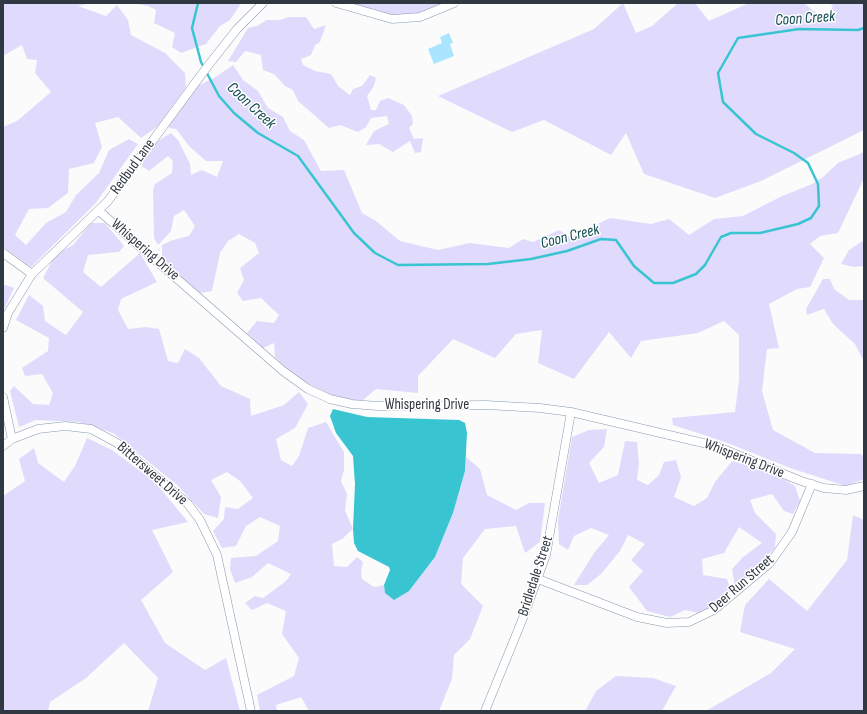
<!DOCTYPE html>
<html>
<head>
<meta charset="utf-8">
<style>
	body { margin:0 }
	#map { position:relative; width:867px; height:714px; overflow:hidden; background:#fbfbfb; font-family:"Sofia Sans Condensed",sans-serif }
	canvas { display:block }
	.frame { position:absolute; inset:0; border:4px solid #303841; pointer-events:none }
</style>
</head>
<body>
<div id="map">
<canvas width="867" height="714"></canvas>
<div class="frame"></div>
</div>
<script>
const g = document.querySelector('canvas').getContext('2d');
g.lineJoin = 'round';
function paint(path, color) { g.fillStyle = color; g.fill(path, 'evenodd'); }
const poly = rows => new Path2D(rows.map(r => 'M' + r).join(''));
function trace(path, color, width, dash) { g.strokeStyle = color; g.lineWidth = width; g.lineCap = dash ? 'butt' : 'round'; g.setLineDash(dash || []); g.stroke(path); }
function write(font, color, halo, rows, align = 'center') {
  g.font = font + ' "Sofia Sans Condensed",sans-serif'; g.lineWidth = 3; g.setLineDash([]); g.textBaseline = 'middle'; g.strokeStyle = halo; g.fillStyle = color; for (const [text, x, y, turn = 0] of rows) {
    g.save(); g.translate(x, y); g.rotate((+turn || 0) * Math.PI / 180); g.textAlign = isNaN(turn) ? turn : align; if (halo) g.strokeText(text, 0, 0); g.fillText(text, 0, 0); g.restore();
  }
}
paint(poly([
	[3,3,90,3,78,6,106,16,117,5,128,20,131,35,165,53,185,73,186,87,157,127,141,138,118,117,95,123,102,147,94,163,69,169,68,193,48,208,29,209,15,235,26,245,46,223,66,212,76,195,99,173,109,150,129,139,138,144,95,204,31,267,3,247,3,127,17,121,51,92,35,73,37,60,27,59,22,45,3,56],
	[131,3,239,3,240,5,230,20,220,26,206,44,181,53,172,47,175,33,154,23,156,10,148,6],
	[353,3,447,3,425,12,399,16,383,14,351,5],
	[623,3,636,33,652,26,678,3,695,3,709,21,749,3,804,3,825,20,833,6,829,3,864,3,864,130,761,181,715,198,644,174,626,133,611,155,544,120,512,132,438,96,594,29],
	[289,17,306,17,314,29,326,25,320,42,315,45,311,55,301,59,303,65,315,71,331,74,338,86,350,95,353,89,362,86,370,75,376,78,374,86,367,96,371,110,376,110,380,101,388,98,404,105,412,116,413,124,409,128,414,139,423,138,421,152,415,153,410,141,393,152,379,144,366,145,374,131,389,124,387,116,371,118,366,127,358,132,340,125,329,128,298,101,293,90,285,86,274,74,263,70,261,55,245,51,236,62,228,61,248,28,257,26,267,20,280,20],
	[233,65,243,80,258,91,268,108,283,117,290,131,304,140,321,171,344,170,362,213,376,221,400,241,438,250,470,243,509,248,523,239,533,242,559,230,570,237,610,218,651,224,669,219,689,235,714,219,743,216,780,197,812,184,823,177,838,163,864,152,864,178,838,233,820,236,810,244,824,258,810,287,797,289,769,304,779,348,767,349,762,391,773,430,815,453,861,454,864,457,864,479,846,486,790,468,725,442,673,425,672,418,735,412,739,380,739,335,724,321,698,333,641,341,631,358,609,332,574,379,538,363,542,330,516,334,495,358,453,339,418,376,418,393,376,389,362,401,334,397,316,388,292,374,275,357,274,343,263,348,247,333,257,321,274,323,279,315,261,298,243,301,237,293,244,280,240,268,259,253,255,243,239,234,228,241,220,253,212,291,200,293,162,260,162,245,173,240,189,236,195,226,184,210,174,216,171,231,158,245,154,238,153,190,155,184,172,173,173,161,168,156,149,171,142,166,144,157,156,142,171,133,178,140,190,164,191,175,202,170,217,177,223,161,206,161,190,147,176,129,169,128,169,122,195,87,214,78],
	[91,223,105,223,124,246,119,252,88,255,83,272,101,287,140,253,157,282,121,299,118,310,128,329,146,327,159,329,168,361,178,363,185,349,199,358,221,386,250,399,251,416,284,405,299,392,308,404,295,428,276,439,281,460,292,466,299,456,308,428,326,422,344,452,344,470,341,481,347,494,345,511,353,529,342,539,332,544,334,566,347,567,357,557,363,562,361,570,362,579,374,587,384,585,385,593,409,591,435,557,453,513,465,471,466,457,480,469,487,495,516,510,529,503,545,503,540,542,525,553,516,526,485,529,463,558,461,584,483,606,470,639,454,655,452,679,439,711,309,711,301,697,276,705,277,711,260,711,257,695,294,676,299,658,282,634,286,611,267,603,252,610,245,603,255,596,263,598,286,581,291,574,268,563,252,577,235,583,230,569,231,558,256,556,278,541,280,526,260,517,246,526,236,546,222,548,213,531,224,519,225,507,238,509,253,498,240,481,227,472,211,480,221,497,218,518,204,514,176,484,113,433,79,422,36,420,19,427,10,391,14,386,33,404,49,405,53,393,42,374,25,376,22,368,48,351,49,338,16,320,29,295,43,306,45,321,66,335,83,312,43,278,55,255,73,245],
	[864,240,864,266,854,267,841,264,849,250],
	[823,279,830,279,834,289,849,300,863,300,864,362,855,344,833,324,824,309,807,315,806,309],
	[3,284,14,288,3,312],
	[607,429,604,447,589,463,599,483,618,475,625,441,637,442,639,463,637,480,648,485,659,475,664,462,676,460,681,477,674,497,694,506,707,498,715,482,732,461,750,466,784,479,795,486,800,501,793,514,784,511,772,494,750,500,755,513,776,534,775,548,735,588,732,569,743,557,762,543,739,527,724,553,702,559,703,575,727,579,731,592,713,607,699,613,685,610,670,617,647,611,629,587,643,571,631,560,645,544,628,535,620,551,601,574,587,585,574,585,594,553,609,535,591,528,574,536,568,550,559,544,558,520,572,437,589,430],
	[87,438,112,450,155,482,188,522,152,530,173,572,141,600,165,643,205,670,226,658,240,711,148,711,158,678,124,643,86,678,50,702,48,711,3,711,3,496,25,481,19,459,34,448,38,463,64,482,75,466],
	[853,515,864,520,864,711,706,711,771,673,795,649,740,632,745,605,769,579,807,611,847,560],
	[616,676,653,678,676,686,662,711,585,711,596,691]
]), '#e0dbfc');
paint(poly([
	[333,409,367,417,459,420,465,423,467,433,465,471,453,513,435,557,409,591,394,600,385,593,384,585,390,570,389,567,358,551,354,543,353,529,355,484,353,456,336,433,330,416]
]), '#39c4d2');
trace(poly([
	[198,3,192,28,201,62,219,96,234,113,258,133,298,156,354,233,375,253,398,265,488,264,531,259,567,251,601,239,616,240,634,266,654,283,673,283,696,274,705,265,721,237,731,233,760,233,798,224,811,218,819,206,818,184,808,163,794,153,756,134,723,102,718,73,738,38,799,29,858,30,864,28]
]), '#39c4d2', 2.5);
paint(poly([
	[449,33,453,43,450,44,454,56,434,64,428,49,442,43,440,37]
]), '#aae5ff');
const minor = poly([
	[336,3,392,19,420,17,454,3],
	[99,211,283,371,308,389,330,399,352,404,378,406,486,405,540,408,571,412,716,446,801,481,824,488,846,490,864,486],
	[3,253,32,274],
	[3,328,8,313,32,274,108,201,207,67,237,29,263,3],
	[3,397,12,439],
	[3,446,12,439,38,429,65,426,91,429,117,443,188,504,200,520,217,555,251,711],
	[538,579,637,617,667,623,689,622,714,610,770,563,792,532,812,484],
	[485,711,523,618,546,555,571,412]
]);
trace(minor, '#869aaf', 9);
trace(minor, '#fff', 8);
write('15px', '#303841', '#fff', [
	["Redbud Lane",133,167,-54],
	["Whispering Drive",145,250,41],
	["Whispering Drive",427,405],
	["Whispering Drive",744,459,21],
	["Bittersweet Drive",152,474,41],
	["Bridledale Street",536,576,-72],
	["Deer Run Street",742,584,-41]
]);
write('italic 16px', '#104b51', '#fff', [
	["Coon Creek",805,19,-4],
	["Coon Creek",251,106,43],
	["Coon Creek",570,237,-14]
]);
</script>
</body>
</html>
